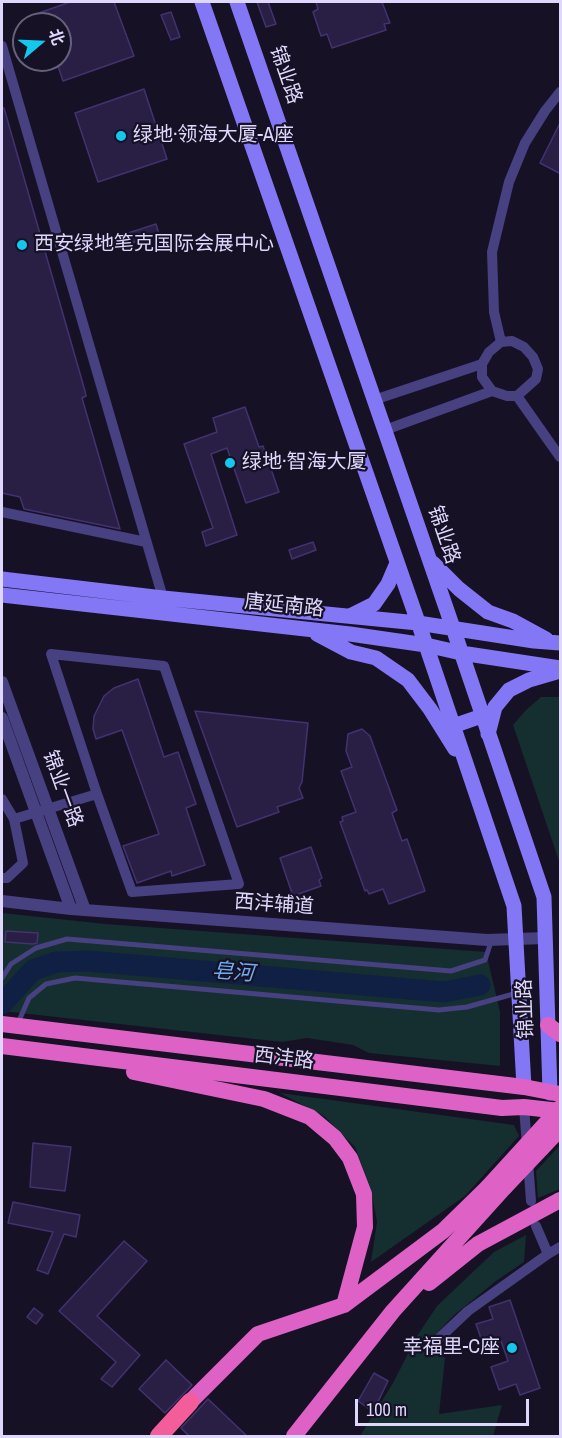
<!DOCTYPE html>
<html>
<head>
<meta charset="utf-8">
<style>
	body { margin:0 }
	#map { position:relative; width:562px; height:1438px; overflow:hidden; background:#161125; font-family:"Archivo Narrow","Noto Sans SC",sans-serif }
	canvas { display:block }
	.frame { position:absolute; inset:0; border:3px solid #dfd8fc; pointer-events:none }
	.north { position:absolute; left:12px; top:12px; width:60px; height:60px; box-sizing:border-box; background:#161125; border:2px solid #66617b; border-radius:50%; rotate:71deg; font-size:16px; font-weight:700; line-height:24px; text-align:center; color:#dfd8fc }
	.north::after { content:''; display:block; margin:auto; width:21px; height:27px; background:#13c7ed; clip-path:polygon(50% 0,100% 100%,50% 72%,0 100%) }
	.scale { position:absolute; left:355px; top:1399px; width:174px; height:27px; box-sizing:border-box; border:3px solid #dfd8fc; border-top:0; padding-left:8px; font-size:18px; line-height:21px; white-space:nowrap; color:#dfd8fc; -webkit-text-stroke:4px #161125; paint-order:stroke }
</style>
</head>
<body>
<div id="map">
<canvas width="562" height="1438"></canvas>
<div class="frame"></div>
<div class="north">北</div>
<div class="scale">100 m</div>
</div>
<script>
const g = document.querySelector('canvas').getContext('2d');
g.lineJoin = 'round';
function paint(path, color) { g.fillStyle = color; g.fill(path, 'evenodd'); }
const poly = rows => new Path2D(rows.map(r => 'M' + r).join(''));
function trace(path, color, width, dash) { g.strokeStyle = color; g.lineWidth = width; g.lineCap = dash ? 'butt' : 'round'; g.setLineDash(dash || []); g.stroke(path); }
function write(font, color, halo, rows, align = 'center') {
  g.font = font + ' "Archivo Narrow","Noto Sans SC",sans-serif'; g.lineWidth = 4.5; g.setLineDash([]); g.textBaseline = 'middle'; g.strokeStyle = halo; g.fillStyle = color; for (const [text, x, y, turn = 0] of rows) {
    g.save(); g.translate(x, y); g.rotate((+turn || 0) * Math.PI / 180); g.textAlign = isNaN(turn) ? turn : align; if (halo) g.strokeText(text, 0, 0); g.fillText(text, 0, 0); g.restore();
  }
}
paint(poly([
	[541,697,560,697,560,864,513,725,526,710],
	[2,913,106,924,486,952,500,1012,500,1066,369,1053,353,1045,307,1038,282,1042,2,1011],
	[280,1093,514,1125,519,1136,465,1196,371,1262,377,1222,371,1189,355,1147,324,1116],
	[560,1145,560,1189,538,1198,536,1171],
	[526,1235,524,1262,496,1281,453,1316,428,1343,445,1358,439,1414,502,1405,493,1436,360,1436,393,1383,417,1336,437,1306,494,1252]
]), '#152e2f');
trace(poly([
	[2,1004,33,970,56,962,88,961,444,992,480,985]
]), '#102045', 21);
const building = poly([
	[70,2,114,2,134,56,63,81,56,60,60,60,60,24,43,24,39,13,70,2],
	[257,2,268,2,276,24,266,27,257,2],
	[316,2,382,2,390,23,384,24,386,30,332,48,327,34,321,36,313,12,318,9,316,2],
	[171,12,180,37,171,40,161,15,171,12],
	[144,89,167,159,98,182,75,113,144,89],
	[2,108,4,108,85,391,86,396,82,398,120,529,24,509,20,497,2,493,2,108],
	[561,121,561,174,540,163,561,121],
	[156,224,159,234,119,247,116,237,156,224],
	[245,407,259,447,263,446,279,492,246,503,227,448,211,454,237,535,206,546,202,532,213,528,184,444,217,432,213,418,245,407],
	[313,542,316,550,292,559,289,550,313,542],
	[138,679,164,757,178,752,196,804,186,808,205,865,172,876,171,871,137,883,123,846,159,834,122,730,96,739,93,729,94,716,104,696,114,688,138,679],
	[195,711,308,723,302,782,299,788,303,798,277,807,279,812,237,827,195,711],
	[362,729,370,736,397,810,392,813,402,841,407,839,425,891,389,904,383,889,369,894,367,890,365,891,340,822,343,821,342,817,356,812,341,771,352,767,346,751,348,734,362,729],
	[311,847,322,878,319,880,321,886,293,896,280,858,311,847],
	[6,931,38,933,37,943,33,944,5,942,6,931],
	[33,1143,71,1147,65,1191,30,1187,33,1143],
	[13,1202,80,1215,76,1237,64,1234,48,1274,37,1270,53,1232,8,1223,13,1202],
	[124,1241,147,1261,97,1316,140,1355,112,1387,101,1379,116,1362,59,1311,124,1241],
	[510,1300,540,1388,520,1395,516,1384,499,1390,491,1367,508,1361,501,1341,484,1347,476,1324,493,1319,489,1307,510,1300],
	[34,1308,43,1315,36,1324,27,1317,34,1308],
	[166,1360,192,1385,165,1413,139,1389,166,1360],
	[374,1373,388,1381,373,1412,358,1401,374,1373],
	[208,1399,248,1437,190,1437,181,1428,208,1399]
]);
paint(building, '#291f45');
trace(building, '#43326f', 1.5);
trace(poly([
	[2,978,11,964,36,948,67,939,451,971,485,960,491,942],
	[18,1023,29,998,46,984,75,978,439,1010,467,1007,517,993]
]), '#474081', 5);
trace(poly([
	[2,46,163,598],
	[512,341,524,347,533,357,538,369,536,379,517,396,507,396,492,391,482,377,482,364,489,352,501,342,512,341],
	[501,342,494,312,492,252,509,182,525,143,545,111,560,92],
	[517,396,560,457],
	[374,400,482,364],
	[385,430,492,391],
	[2,512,146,542],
	[2,799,14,819,23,863,7,878,2,878],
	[14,819,97,794,132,892,239,884,164,666,51,654,97,794],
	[524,1107,527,1146],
	[528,1161,531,1201],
	[536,1226,548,1254],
	[433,1344,468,1311,548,1254,560,1247]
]), '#474081', 10);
trace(poly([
	[2,682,85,910],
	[2,718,71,909],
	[2,901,71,909,487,940,545,938]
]), '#474081', 12);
trace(poly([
	[202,2,426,645,514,906,524,1087],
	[237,2,453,628,544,897,550,1093],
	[433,563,459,589,488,612,513,621,546,639],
	[2,579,163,598,418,623,534,641,560,643],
	[2,595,350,634,426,645,461,653,560,668],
	[350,616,374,604,388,584,397,563],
	[317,634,351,652,376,658,408,680,430,709,455,749],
	[453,726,482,716],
	[488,734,495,707,509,690,529,680,560,671]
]), '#8377f5', 15);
trace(poly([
	[2,1024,524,1087,560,1094],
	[548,1025,560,1034],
	[2,1046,502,1108,524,1107,560,1111],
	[134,1072,264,1099,310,1117,335,1138,350,1158,364,1194,365,1227,344,1305],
	[429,1283,478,1244,560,1200],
	[190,1402,258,1334,344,1305,443,1231,488,1187],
	[294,1436,393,1311,505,1187]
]), '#de62c6', 16);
trace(poly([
	[159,1436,190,1402]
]), '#f35d99', 18);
trace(poly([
	[488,1187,560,1108],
	[505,1187,560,1129]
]), '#de62c6', 16);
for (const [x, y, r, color] of [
	[121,136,6,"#13c7ed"],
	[22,245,6,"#13c7ed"],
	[230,463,6,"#13c7ed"],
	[512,1348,6,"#13c7ed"]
]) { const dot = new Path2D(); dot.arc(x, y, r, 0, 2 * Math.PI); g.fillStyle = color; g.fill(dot); trace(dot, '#161125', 2); }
write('20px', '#dfd8fc', '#161125', [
	["锦业路",285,75,71],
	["锦业路",443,535,71],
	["唐延南路",284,606,6],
	["锦业一路",62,789,70],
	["西沣辅道",274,905,4],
	["锦业路",526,1009,-92],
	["西沣路",284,1059,7]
]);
write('20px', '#dfd8fc', '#161125', [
	["绿地·领海大厦-A座",133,136],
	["西安绿地笔克国际会展中心",34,245],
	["绿地·智海大厦",242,463],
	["幸福里-C座",500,1348,"right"]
], 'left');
write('italic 21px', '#6eacf4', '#161125', [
	["皂河",233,973,5]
]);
</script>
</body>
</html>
